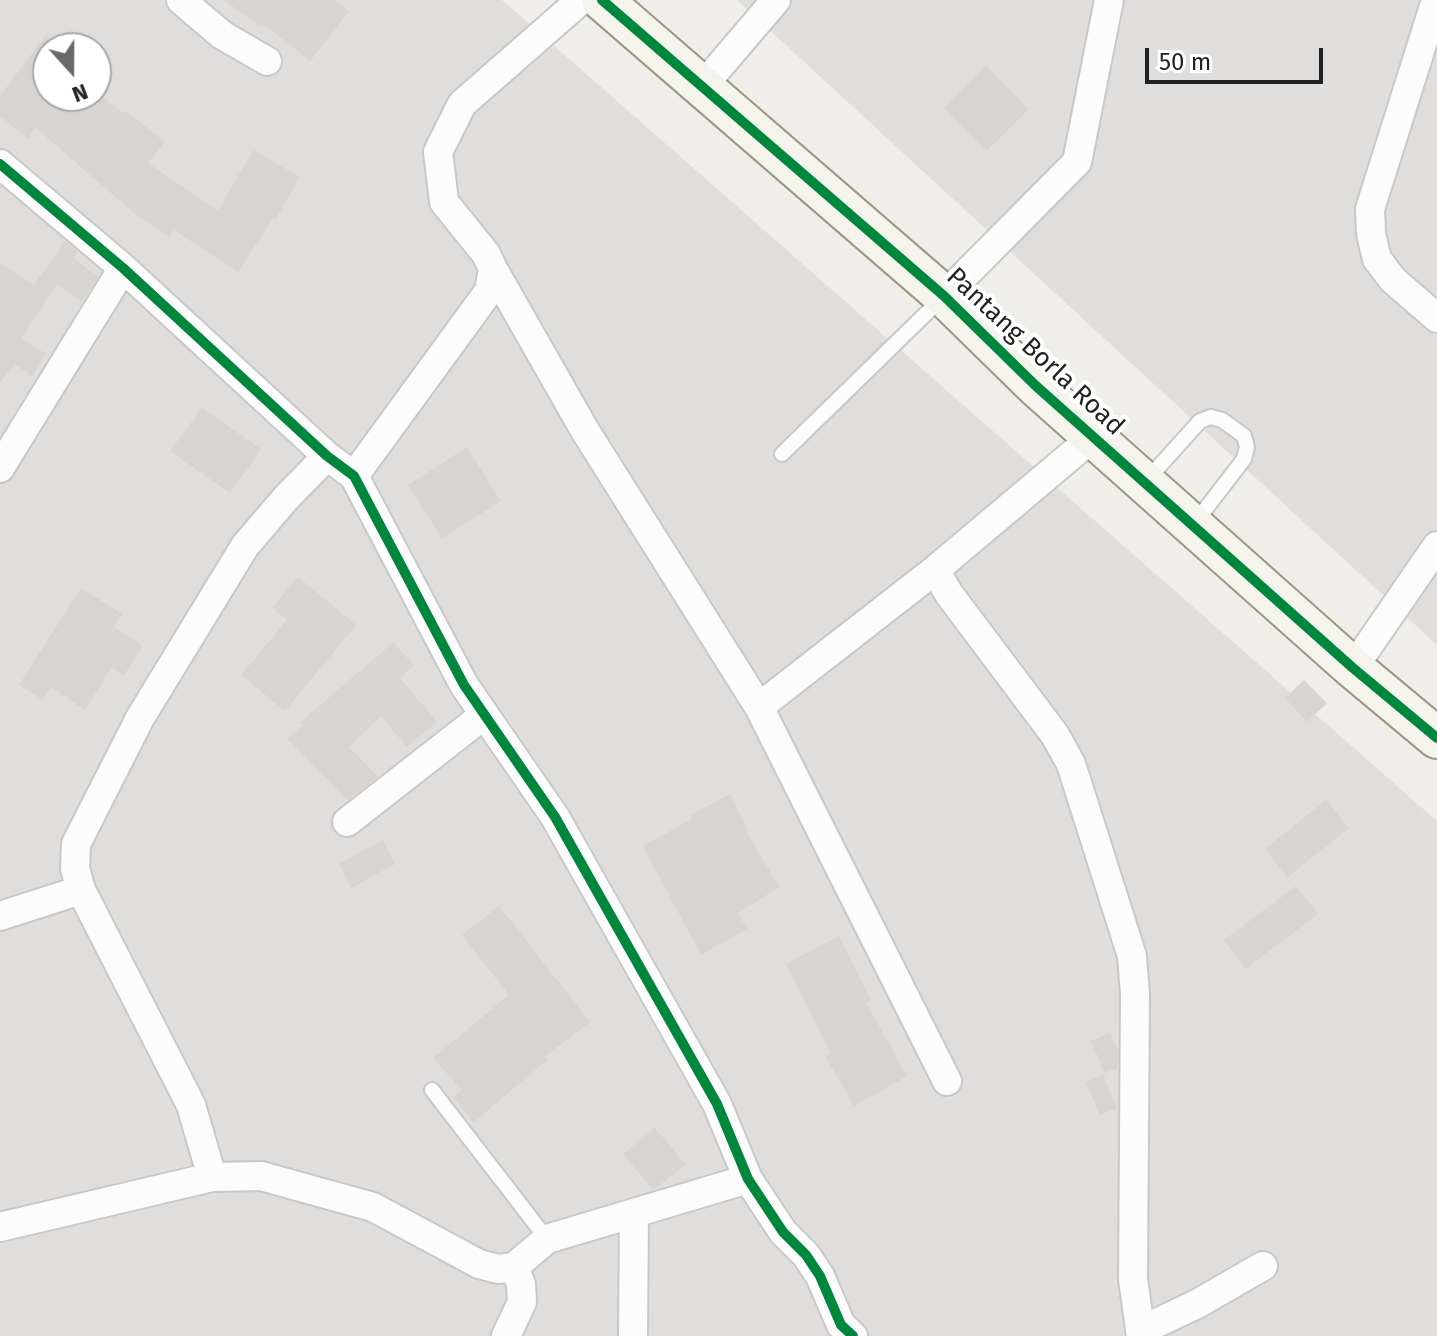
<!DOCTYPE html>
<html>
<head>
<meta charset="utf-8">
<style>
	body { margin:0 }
	#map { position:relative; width:1437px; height:1336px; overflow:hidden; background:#f0eeeb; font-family:"Fira Sans",sans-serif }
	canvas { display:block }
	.north { position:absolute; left:32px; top:32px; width:80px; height:80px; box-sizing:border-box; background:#fff; border:2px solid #a7a7a7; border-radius:50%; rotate:159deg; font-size:22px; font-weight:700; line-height:32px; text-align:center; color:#222 }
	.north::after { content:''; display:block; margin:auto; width:28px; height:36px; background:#6a6968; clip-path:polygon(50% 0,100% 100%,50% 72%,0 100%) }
	.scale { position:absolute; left:1145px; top:48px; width:178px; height:36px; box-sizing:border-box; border:4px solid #222; border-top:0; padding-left:10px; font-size:24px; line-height:28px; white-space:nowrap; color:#222; -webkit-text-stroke:6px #fff; paint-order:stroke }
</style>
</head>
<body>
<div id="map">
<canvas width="1437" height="1336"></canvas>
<div class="north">N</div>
<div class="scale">50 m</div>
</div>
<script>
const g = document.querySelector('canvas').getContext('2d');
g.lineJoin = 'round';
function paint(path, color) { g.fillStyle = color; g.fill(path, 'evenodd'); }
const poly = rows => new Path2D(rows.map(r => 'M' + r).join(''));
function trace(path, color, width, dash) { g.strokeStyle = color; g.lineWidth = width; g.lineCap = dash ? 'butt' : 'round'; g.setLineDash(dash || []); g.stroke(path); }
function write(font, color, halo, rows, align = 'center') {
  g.font = font + ' "Fira Sans",sans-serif'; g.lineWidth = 8; g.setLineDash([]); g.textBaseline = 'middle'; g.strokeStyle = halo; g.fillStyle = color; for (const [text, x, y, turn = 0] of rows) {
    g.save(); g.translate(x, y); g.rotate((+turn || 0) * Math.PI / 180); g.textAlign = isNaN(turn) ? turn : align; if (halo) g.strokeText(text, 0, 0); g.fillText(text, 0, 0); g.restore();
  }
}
paint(poly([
	[0,0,502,0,1437,821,1437,1336,0,1336],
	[48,48,96,48,96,96,48,96],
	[737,0,1437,0,1437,645]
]), '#dfdedc');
paint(poly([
	[223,0,334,0,349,11,310,61,263,24,261,26],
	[48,32,48,96,102,96,123,113,125,111,165,142,148,163,218,211,253,150,300,177,275,220,273,218,238,272,174,230,169,237,134,213,36,128,28,138,0,116,0,96],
	[986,66,1029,109,987,151,944,108],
	[65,241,78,252,73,258,98,276,82,302,57,284,21,338,46,354,32,376,15,364,0,382,0,263,34,285],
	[202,408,261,449,230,493,170,451],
	[467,447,501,501,442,538,408,485],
	[298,577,356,625,285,711,241,675,287,620,272,608],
	[81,588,122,614,114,627,143,646,124,675,112,667,85,710,51,687,43,700,19,685],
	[394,642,414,666,400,678,437,722,407,747,381,716,349,747,378,777,348,800,288,739,302,726,299,723],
	[1304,680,1327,703,1307,722,1285,698],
	[730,794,748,830,746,831,779,887,738,913,747,929,701,955,643,846,692,819,690,815],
	[1326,800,1349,828,1288,877,1265,849],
	[383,840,395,864,351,888,339,864],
	[1296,886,1318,914,1245,969,1224,940],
	[499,906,590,1022,544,1057,547,1060,474,1122,453,1097,462,1090,433,1058,509,995,462,935],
	[839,936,871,1000,866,1003,907,1076,854,1106,825,1056,831,1053,786,964],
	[1110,1033,1118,1051,1117,1068,1105,1073,1091,1041],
	[1103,1075,1117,1108,1100,1115,1086,1082],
	[655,1128,686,1165,653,1190,623,1154]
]), '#d7d4d2');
const lane = poly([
	[782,454,942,298],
	[1145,482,1200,421,1211,417,1222,420,1244,436,1247,447,1244,459,1194,524],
	[432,1090,547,1239]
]);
const street = poly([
	[181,0,222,35,267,61],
	[1436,0,1370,209,1371,234,1377,259,1393,280,1437,318],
	[701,88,776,0],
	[0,164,123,268,327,456,354,476,464,685,555,817,717,1104,748,1179,783,1232,806,1255,820,1276,841,1325,853,1336],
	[493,269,584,429,759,707,947,1081],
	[944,296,1077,162,1109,0],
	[1093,437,935,570,949,594,1055,735,1071,764,1132,956,1135,994,1133,1279,1141,1336],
	[0,468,123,268],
	[354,476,489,291,493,269,486,254,444,202,438,152,462,104,581,0],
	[1353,668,1437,546],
	[759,707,935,570],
	[347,822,484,715],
	[81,890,191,1105,212,1177],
	[0,916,81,890,75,868,76,844,140,718,245,546,286,498,327,456],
	[0,1227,212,1177,261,1176,373,1207,479,1264,498,1269,514,1267,547,1239,748,1179],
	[1140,1331,1197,1304,1263,1266],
	[506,1336,522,1302,521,1284,514,1267],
	[633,1336,634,1215]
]);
const secondary = poly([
	[602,0,944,296,1036,386,1353,668,1437,738]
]);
trace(lane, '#c9c8c7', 18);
trace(street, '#c9c8c7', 32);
trace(secondary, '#999a82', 44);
trace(lane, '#fdfcfc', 14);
trace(street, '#fdfcfc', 28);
trace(secondary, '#f4f4ed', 40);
trace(poly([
	[602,0,944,296,1036,386,1353,668,1437,738],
	[0,164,123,268,327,456,354,476,464,685,555,817,717,1104,748,1179,783,1232,806,1255,820,1276,841,1325,853,1336]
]), '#00873e', 10);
write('26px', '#222', '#fff', [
	["Pantang Borla Road",1035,352,43]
]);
</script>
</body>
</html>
